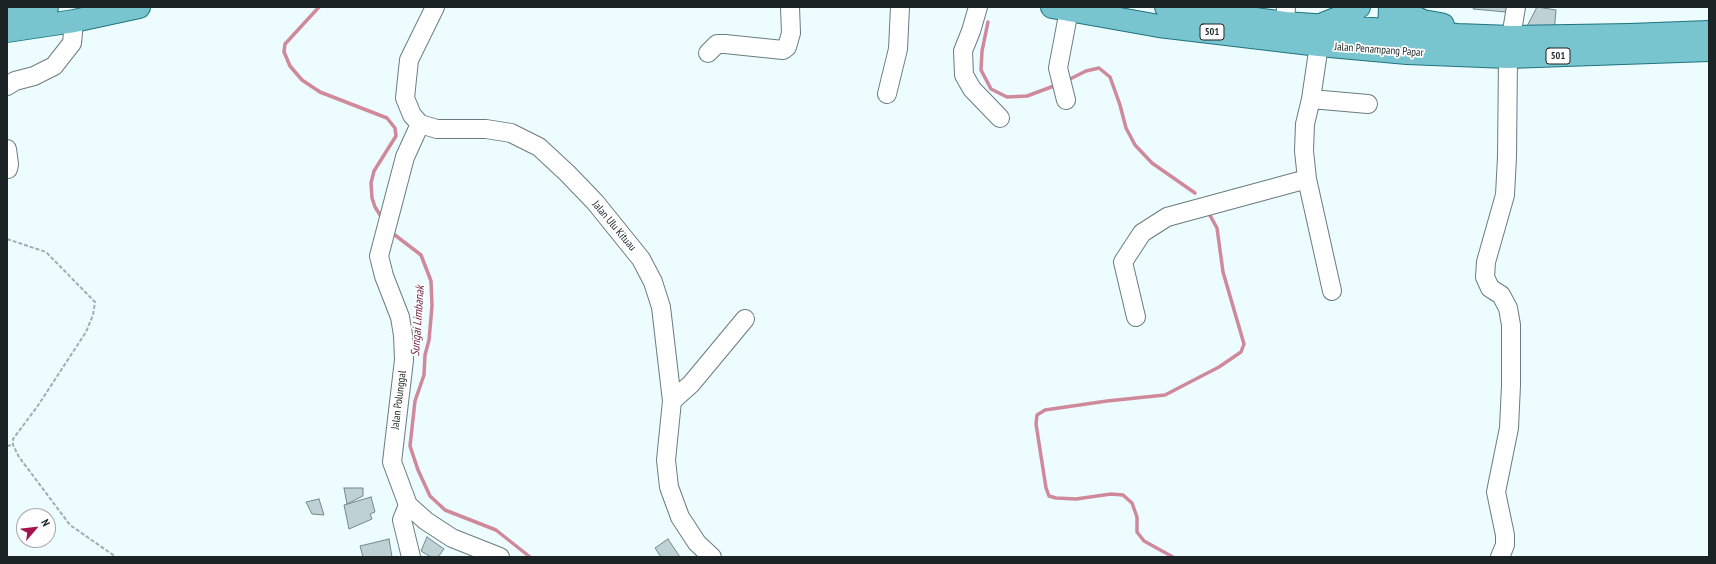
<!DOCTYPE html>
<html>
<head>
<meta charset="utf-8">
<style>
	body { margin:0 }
	#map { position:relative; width:1716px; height:564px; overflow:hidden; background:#ecfcff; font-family:"PT Sans Narrow",sans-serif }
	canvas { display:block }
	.frame { position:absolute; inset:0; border:8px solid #1c2324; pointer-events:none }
	.north { position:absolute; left:16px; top:508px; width:40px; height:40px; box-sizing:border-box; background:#fff; border:1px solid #a4a7a7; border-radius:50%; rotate:62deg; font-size:11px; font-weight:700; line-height:16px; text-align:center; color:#1c2324 }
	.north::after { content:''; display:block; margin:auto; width:14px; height:18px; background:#a41251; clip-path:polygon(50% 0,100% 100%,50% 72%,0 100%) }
</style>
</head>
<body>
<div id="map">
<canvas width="1716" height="564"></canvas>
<div class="frame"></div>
<div class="north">N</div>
</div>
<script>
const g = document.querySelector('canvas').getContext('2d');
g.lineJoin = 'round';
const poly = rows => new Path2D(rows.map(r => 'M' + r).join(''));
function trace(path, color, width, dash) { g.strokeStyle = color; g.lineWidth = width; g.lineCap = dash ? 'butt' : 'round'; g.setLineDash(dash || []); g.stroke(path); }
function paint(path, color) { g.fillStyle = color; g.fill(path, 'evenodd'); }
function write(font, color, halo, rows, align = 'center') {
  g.font = font + ' "PT Sans Narrow",sans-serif'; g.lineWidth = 3.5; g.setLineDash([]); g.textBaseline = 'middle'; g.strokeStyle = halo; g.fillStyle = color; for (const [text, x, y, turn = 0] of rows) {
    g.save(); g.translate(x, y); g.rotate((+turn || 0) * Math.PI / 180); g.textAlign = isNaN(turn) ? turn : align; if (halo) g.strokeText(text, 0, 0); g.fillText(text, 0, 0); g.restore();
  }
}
trace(poly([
	[319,7,285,44,284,52,290,66,302,80,320,92,387,118,395,128,396,136,374,171,371,183,372,198,375,207,382,218],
	[988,22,982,51,981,70,991,89,1007,97,1027,96,1054,86],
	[1070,79,1086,71,1099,68,1110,77,1120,105,1126,128,1135,145,1152,163,1195,193],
	[391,232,421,255,431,281,432,306,429,340,425,355,424,375,415,401,410,446,418,470,430,496,445,510,496,530,530,557],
	[1173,557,1144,541,1137,532,1137,517,1132,503,1123,495,1111,494,1076,499,1056,498,1049,496,1046,488,1036,424,1037,415,1045,410,1107,401,1165,395,1219,367,1241,352,1244,344,1223,272,1217,228,1208,212]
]), '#cf899a', 3.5);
const building = poly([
	[1474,7,1507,7,1506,12,1473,9,1474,7],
	[1537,7,1556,10,1554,33,1523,34,1537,7],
	[344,488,363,488,363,496,347,504,344,488],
	[371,497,375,512,370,514,372,519,349,529,344,505,371,497],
	[319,499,324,515,312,514,306,502,319,499],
	[427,537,444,549,438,557,431,557,421,551,427,537],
	[389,539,392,557,363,557,360,546,389,539],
	[668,539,680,557,661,557,655,548,668,539]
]);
paint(building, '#bed1d5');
trace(building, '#75878a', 1);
const minor = poly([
	[435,7,409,60,405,98,412,115,420,124,437,129,486,129,511,133,539,147,567,173,595,202,641,259,653,282,661,307,672,401,666,460,669,487,680,517,697,543,712,557],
	[978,7,971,31,963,51,964,75,972,89,1000,118],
	[1285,23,1286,7],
	[1511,37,1516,7],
	[1319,45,1311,99,1305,124,1304,151,1307,179,1332,291],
	[708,53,717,44,725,44,783,50,787,47,791,33,790,7],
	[7,86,15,81,34,76,54,66,72,43,74,21],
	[887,94,898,49,900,7],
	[1311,99,1368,104],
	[1066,100,1058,68,1069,10],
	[420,124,405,157,379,256,384,276,400,317,403,335,404,360,392,462,408,505,426,521,452,538,500,557],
	[7,149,9,164,8,169],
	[1136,317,1123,262,1142,233,1167,217,1307,179],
	[672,401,691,384,745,319],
	[408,505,402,520,411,557],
	[1500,557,1505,545,1505,535,1496,492,1509,428,1511,385,1511,325,1508,308,1501,295,1490,288,1485,277,1486,262,1505,195,1507,157,1508,57]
]);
const major = poly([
	[1052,7,1159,26,1319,45,1407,53,1508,57,1709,50],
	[1166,7,1285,23,1458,35,1511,37,1630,35,1709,32],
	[1405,7,1410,15,1423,21,1440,24,1443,25],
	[7,13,47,7],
	[1323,24,1348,14,1359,7],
	[7,31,74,21,139,7],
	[1383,44,1389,31,1390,7]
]);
trace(minor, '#6a7c7f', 20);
trace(major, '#1d747f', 24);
trace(poly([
	[7,239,46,252,95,302,93,315,86,332,37,407,13,439,13,445,19,457,70,525,116,557],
	[7,446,13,445]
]), '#a1aeb0', 2, [4, 2]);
trace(minor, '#fff', 18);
trace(major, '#78c5d0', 22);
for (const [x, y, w] of [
	[1212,32,24],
	[1558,56,24]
]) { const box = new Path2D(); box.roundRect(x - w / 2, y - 8, w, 16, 3); g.fillStyle = '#fff'; g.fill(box); trace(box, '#1c2324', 1); }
write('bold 10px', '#1c2324', null, [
	["501",1212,32],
	["501",1558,56]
]);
write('11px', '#1c2324', '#fff', [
	["Jalan Penampang Papar",1379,50,4],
	["Jalan Ulu Kituau",614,226,50],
	["Jalan Polunggal",399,400,-83]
]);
write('italic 12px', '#6f1d3a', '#fff', [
	["Sungai Limbanak",418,321,-86]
]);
</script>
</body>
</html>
